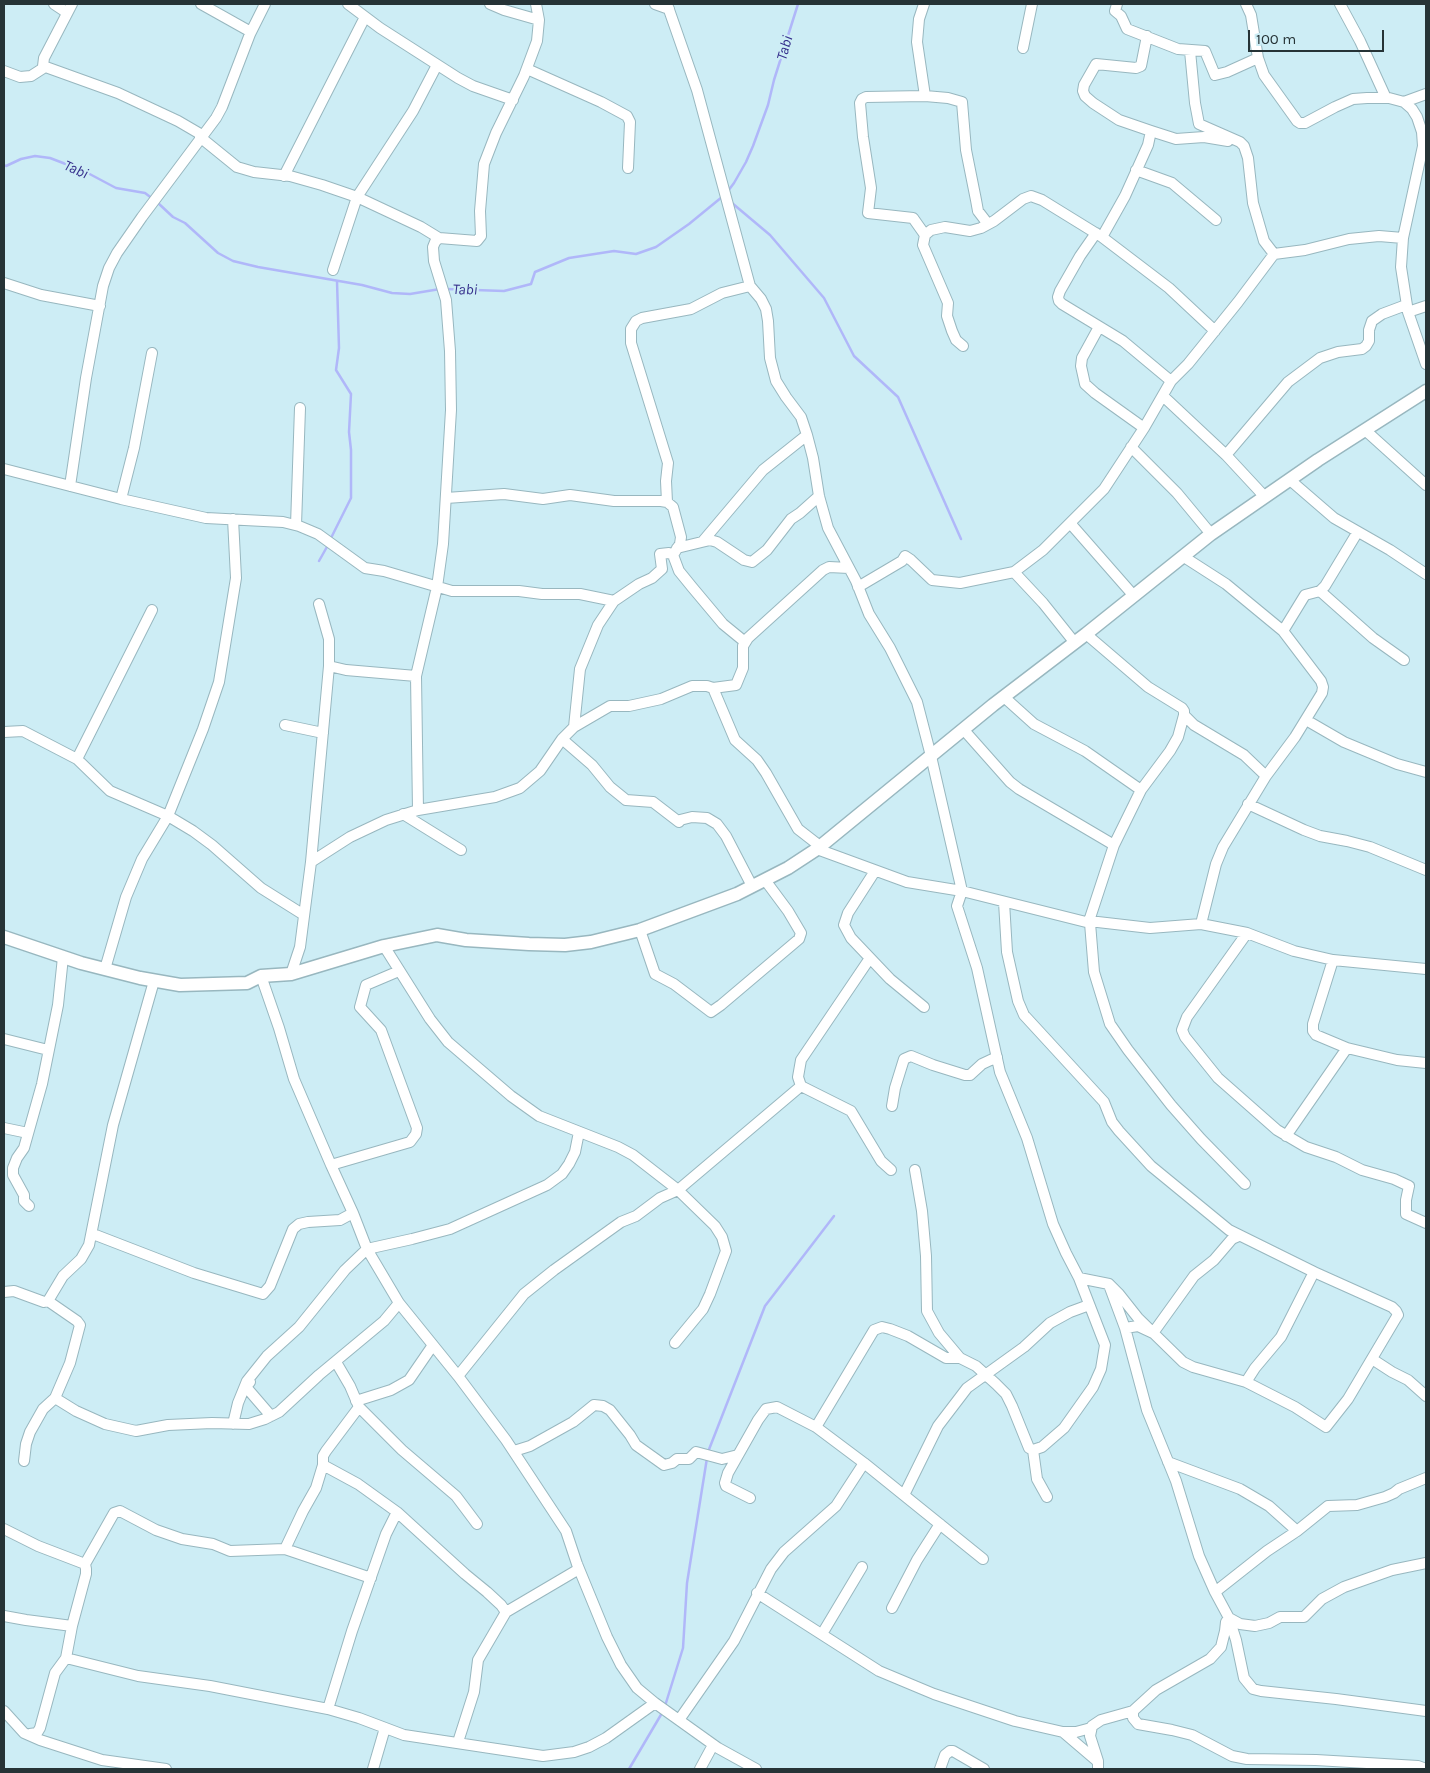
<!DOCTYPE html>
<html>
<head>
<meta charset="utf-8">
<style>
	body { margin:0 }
	#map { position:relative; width:1430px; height:1773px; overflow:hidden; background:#cdedf5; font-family:Karla,sans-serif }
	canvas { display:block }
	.frame { position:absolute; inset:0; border:5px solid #263336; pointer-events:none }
	.scale { position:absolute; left:1248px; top:30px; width:136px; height:22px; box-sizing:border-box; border:2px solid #263336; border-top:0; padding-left:6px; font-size:15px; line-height:18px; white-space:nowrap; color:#263336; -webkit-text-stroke:4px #cdedf5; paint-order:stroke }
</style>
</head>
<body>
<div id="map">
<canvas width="1430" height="1773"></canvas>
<div class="frame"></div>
<div class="scale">100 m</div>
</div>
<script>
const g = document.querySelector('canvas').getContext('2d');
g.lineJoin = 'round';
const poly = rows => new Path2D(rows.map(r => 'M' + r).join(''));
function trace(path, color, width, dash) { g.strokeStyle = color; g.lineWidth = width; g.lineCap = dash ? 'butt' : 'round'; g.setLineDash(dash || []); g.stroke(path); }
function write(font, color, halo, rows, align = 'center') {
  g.font = font + ' Karla,sans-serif'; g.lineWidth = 4.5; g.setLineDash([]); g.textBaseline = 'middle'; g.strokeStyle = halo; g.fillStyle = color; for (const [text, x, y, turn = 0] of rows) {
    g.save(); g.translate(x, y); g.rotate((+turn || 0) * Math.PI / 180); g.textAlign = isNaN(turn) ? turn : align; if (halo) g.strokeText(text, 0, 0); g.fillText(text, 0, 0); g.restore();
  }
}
trace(poly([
	[4,165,6,166,21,159,35,156,50,158,84,171,116,188,145,193,153,199],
	[728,191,734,183,746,162,753,146,768,105,774,80,798,4],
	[158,203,173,217,185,223,218,253,233,261,258,267,362,285,392,293,410,294,440,289],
	[732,203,770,235,824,298,854,356,898,397,961,539],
	[446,289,504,291,531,284,535,272,569,258,614,251,636,254,656,247,689,224,722,197],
	[330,540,351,498,351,450,349,432,351,394,336,370,339,348,337,281],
	[319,561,328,545],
	[708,1452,765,1306,834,1216],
	[665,1706,683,1648,687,1583,707,1458],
	[629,1769,662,1713]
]), '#b0b7f9', 2.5);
const minor = poly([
	[54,4,66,12],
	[72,4,44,58,43,66,118,93,178,121,202,135],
	[201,4,251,32],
	[348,4,380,28,458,78,473,86,513,100],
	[490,4,504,10,539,20],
	[655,4,669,9],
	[667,4,697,90,750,286,761,299,766,309,768,321,770,358,776,381,786,397,801,417,807,435,813,458,819,496,828,528,856,581,869,614,890,648,917,702,931,756,962,891,957,906,977,968,1000,1072,1027,1138,1053,1224,1066,1253,1079,1278,1105,1345,1101,1369,1093,1387,1064,1428,1042,1447,1033,1450],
	[924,4,919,19,917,42,925,96],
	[1117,4,1115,11,1121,16,1127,29,1178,49,1205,51,1215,75,1227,72,1258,58],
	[1246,4,1251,15,1258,58,1264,75,1297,121,1300,123,1305,123,1335,107,1353,99,1367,98,1389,98,1404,102,1412,109,1417,117,1422,132,1423,146,1403,238,1401,267,1408,312,1426,364],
	[1340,4,1360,41,1386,98],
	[1147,36,1141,66,1136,68,1096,64,1084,85,1083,91,1085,96,1093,103,1119,120,1151,131,1176,139,1204,137,1228,141],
	[1023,48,1032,4],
	[1190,51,1195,103,1199,124,1240,142,1244,146,1248,158,1253,203,1264,241,1274,254,1305,250,1349,239,1379,236,1403,238],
	[527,69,601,102,627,116,630,122,628,168],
	[4,71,20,77,31,76,45,67],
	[1404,102,1426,94],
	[200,137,237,167,254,172,290,176,322,185,357,197,421,227,439,238],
	[1136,170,1172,183,1216,220],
	[284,176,365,17],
	[1096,233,1080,256,1060,291,1058,297,1059,301,1062,304,1123,341,1171,381],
	[925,235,913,218,868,213,871,188,863,137,860,103,862,99,866,97,925,96,948,98,962,102,966,150,976,200,978,211,988,224],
	[1102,237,1125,196,1148,145,1151,131],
	[333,270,357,197,413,111,437,65],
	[4,283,41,295,100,306],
	[1408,312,1426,306],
	[1099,327,1082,358,1081,366,1085,384,1095,393,1144,428],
	[963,346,956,340,952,331,947,316,948,303,923,245,925,235,931,230,945,227,970,231,981,228,994,221,1023,199,1031,196,1042,200,1102,237,1169,288,1215,331],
	[1163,396,1226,455,1265,497],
	[1365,430,1426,485],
	[1131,447,1177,493,1211,534],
	[1226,455,1288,382,1320,358,1338,352,1362,349,1366,346,1369,341,1369,330,1372,321,1382,314,1406,305],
	[4,469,121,499,206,518,283,522,299,526,318,534,365,568,384,571,452,591,519,591,542,594,580,594,614,601],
	[1290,480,1334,518,1390,550,1426,574],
	[70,486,86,378,103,286,109,268,117,253,142,217,216,118,222,107,250,34,265,4],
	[446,498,504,494,543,499,570,495,614,501,661,501,667,502,673,507,681,537,680,544,673,555],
	[121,499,134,448,152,353],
	[667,502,666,481,668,463,631,343,631,329,636,321,642,318,691,309,722,293,750,286],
	[1070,523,1134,596],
	[296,525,300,408],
	[703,541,763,470,807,435],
	[677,548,710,540,717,542,744,560,752,562,767,550,791,519,800,513,819,496],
	[1184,557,1226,584,1283,631,1321,681,1323,687,1322,693,1295,737,1266,776,1223,847,1216,864,1201,924],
	[1014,572,1043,603,1075,643],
	[858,587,902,561,905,556,911,560,932,580,960,583,1014,572,1043,550,1104,489,1144,428,1171,381,1188,364,1238,302,1274,254],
	[1320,591,1373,638,1404,660],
	[319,604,329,639,329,666],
	[1283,631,1305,595,1320,591,1325,586,1357,533],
	[713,688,735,740,757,760,766,773,798,829,816,843,817,849,907,882,962,891,1090,923,1089,921,1150,928,1201,924,1247,933,1294,951,1333,960,1426,969],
	[1004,697,1034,724,1085,751,1141,790,1170,751,1178,737,1184,715,1184,711,1182,708,1148,687,1086,634],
	[1184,715,1194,725,1244,755,1266,776],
	[1306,720,1344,742,1397,764,1426,772],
	[285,725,323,733],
	[574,727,580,669,598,625,614,601,639,584,652,578,662,569,660,554,669,553,673,555,679,571,692,587,723,624,745,642],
	[963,729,1010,782,1019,789,1114,845],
	[4,732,23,731,77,759,110,791,168,816,193,831,212,845,261,888,304,915],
	[562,739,592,765,610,787,626,800,653,802,679,822,680,820,692,817,707,818,717,824,726,836,752,886],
	[77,759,152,610],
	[1248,804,1304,830,1320,836,1347,841,1370,847,1426,870],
	[418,810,495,797,520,788,540,771,562,739,574,727,610,706,629,706,661,699,692,686,707,686,713,688,736,685,743,668,743,646,748,638,823,570,829,567,849,568],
	[403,814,461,850],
	[311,862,329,666,346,670,416,676],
	[875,871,848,913,844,925,851,938,870,958,890,979,924,1007],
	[1004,902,1007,952,1018,1001,1024,1015,1104,1102,1112,1122,1119,1131,1151,1166,1229,1230,1314,1272],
	[1089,921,1114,845,1141,790],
	[1090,923,1094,972,1110,1024,1128,1050,1171,1105,1201,1139,1245,1184],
	[640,930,655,974,674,984,711,1012,721,1005,799,939,801,933,788,911,765,880],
	[1247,933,1187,1017,1182,1030,1185,1037,1218,1078,1277,1130,1306,1147,1336,1157,1362,1170,1394,1179,1409,1186,1406,1200,1406,1214,1426,1223],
	[384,946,430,1019,448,1042,511,1096,539,1116,618,1147,633,1155,678,1190,801,1086,798,1077,801,1060,870,958],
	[1333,960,1313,1024,1313,1031,1316,1035,1347,1048,1397,1060,1426,1063],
	[105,969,126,897,142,859,168,816,203,729,219,682,236,578,233,519],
	[291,974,300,947,311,862,350,837,386,820,418,810,416,676,437,587,443,544,451,410,450,351,446,300,434,261,433,247,435,242,439,238,477,241,481,236,480,211,484,164,496,133,524,76,537,41,539,20,536,4],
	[261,976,279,1028,294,1079,331,1165,353,1213,367,1249,399,1303,458,1376,506,1440,566,1531,577,1564,607,1637,621,1665,637,1688,655,1703,718,1748,756,1769],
	[4,1039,48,1050],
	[801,1086,851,1111,881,1161,891,1170],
	[892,1106,895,1088,904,1059,911,1056,933,1065,965,1075,970,1075,982,1064,997,1057],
	[4,1128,28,1133],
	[1286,1136,1347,1048],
	[331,1165,410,1142,416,1134,417,1128,381,1030,360,1007,366,985,399,971],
	[915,1170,922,1211,926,1256,927,1311,939,1333,960,1358],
	[29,1206,24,1201,24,1195,13,1175,13,1168,17,1158,24,1148,42,1084,58,1005,63,957],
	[93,1234,194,1273,263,1294,270,1286,293,1229,299,1224,308,1222,340,1220,353,1213],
	[1079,1278,1109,1284,1119,1294,1138,1318,1183,1362,1193,1367,1246,1382,1295,1407,1326,1427,1348,1399,1396,1318,1398,1315,1396,1311,1392,1307,1314,1272,1281,1337,1255,1368,1246,1382],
	[4,1292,14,1291,44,1302,48,1301,63,1276,81,1259,89,1245,113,1125,154,981],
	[1125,1328,1138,1326,1153,1333,1194,1276,1214,1260,1232,1239,1239,1236],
	[1372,1359,1392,1372,1408,1380,1426,1396],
	[336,1362,350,1386,359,1407,326,1451,323,1456,323,1465,358,1484,397,1512,465,1574,487,1592,501,1605,506,1612,579,1569],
	[458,1376,524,1294,554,1270,621,1222,636,1216,660,1198,678,1190,715,1226,722,1237,726,1251,710,1294,703,1309,675,1343],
	[250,1382,246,1387,271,1416],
	[55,1398,76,1411,105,1424,136,1431,168,1425,212,1423,249,1424,265,1419,279,1412,319,1375,384,1321,399,1303],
	[356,1401,391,1390,409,1380,433,1345],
	[359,1407,402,1450,456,1496,477,1524],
	[233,1424,238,1403,247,1381,267,1356,299,1327,345,1270,367,1249,412,1239,450,1229,547,1185,562,1174,569,1164,575,1152,579,1132],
	[816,1427,874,1330,882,1327,890,1329,908,1336,946,1358,960,1358,976,1366,996,1384,1006,1394,1012,1406,1029,1448,1033,1450,1037,1479,1047,1497],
	[514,1451,530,1446,573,1422,594,1405,603,1406,610,1410,630,1435,636,1445,664,1465,672,1463,677,1459,689,1459,696,1452,722,1459,738,1455],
	[24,1461,26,1444,30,1432,43,1409,55,1398,70,1363,80,1325,77,1321,48,1301],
	[1168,1462,1240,1489,1269,1506,1297,1531,1328,1506,1357,1505,1385,1497,1394,1493,1399,1489,1426,1478],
	[904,1495,938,1426,967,1388,1024,1347,1050,1323,1070,1312,1089,1305],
	[750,1498,726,1486,725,1483,728,1473,758,1420,766,1409,777,1407,816,1427,864,1463,983,1559],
	[4,1529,38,1546,85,1564,86,1569,86,1574,72,1626,66,1658,55,1673,40,1728,37,1733,30,1734],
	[285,1549,303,1511,316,1488,323,1465],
	[1426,1563,1392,1570,1344,1587,1322,1599,1304,1617,1280,1617,1269,1623,1255,1626,1240,1624,1229,1618,1236,1640,1244,1678,1253,1689,1261,1691,1336,1699,1426,1711],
	[85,1564,114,1513,120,1511,156,1530,182,1539,213,1544,230,1551,285,1549,371,1578],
	[1215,1592,1267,1551,1297,1531],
	[757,1593,879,1671,934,1694,1015,1721,1063,1732,1076,1732,1091,1728],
	[892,1608,917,1560,940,1524],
	[4,1616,26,1620,72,1626],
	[822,1634,862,1567],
	[66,1658,138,1676,210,1686,328,1709,359,1718,404,1735,543,1756,574,1752,589,1747,606,1738,655,1703],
	[328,1709,352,1631,386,1534,397,1512],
	[4,1711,24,1733,40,1740,102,1760,166,1769],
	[1133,1711,1133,1718,1138,1724,1172,1730,1192,1735,1232,1756,1247,1759,1316,1760,1418,1766,1426,1769],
	[679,1720,734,1641,771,1569,784,1552,836,1506,864,1463],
	[1063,1732,1097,1761],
	[458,1742,474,1692,478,1660,506,1612],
	[373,1769,385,1728],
	[700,1769,713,1745],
	[940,1769,945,1755,950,1751,953,1751,984,1769],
	[1098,1769,1098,1761,1090,1736,1092,1726,1101,1720,1133,1711,1156,1690,1210,1659,1221,1647,1225,1631,1226,1622,1229,1618,1215,1592,1199,1556,1176,1481,1147,1410,1125,1328,1109,1285]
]);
const tertiary = poly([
	[4,937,81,963,140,978,180,985,247,983,261,976,291,974,384,946,437,935,466,940,529,944,565,945,591,942,640,930,737,894,788,868,817,849,993,705,1086,634,1211,534,1318,460,1426,391]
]);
trace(minor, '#98b7bf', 12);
trace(tertiary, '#98b7bf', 15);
trace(minor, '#fff', 10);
trace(tertiary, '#fff', 12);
write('italic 15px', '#352f8c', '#cdedf5', [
	["Tabi",785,48,-74],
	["Tabi",76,170,24],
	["Tabi",465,290,1]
]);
</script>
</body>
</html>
